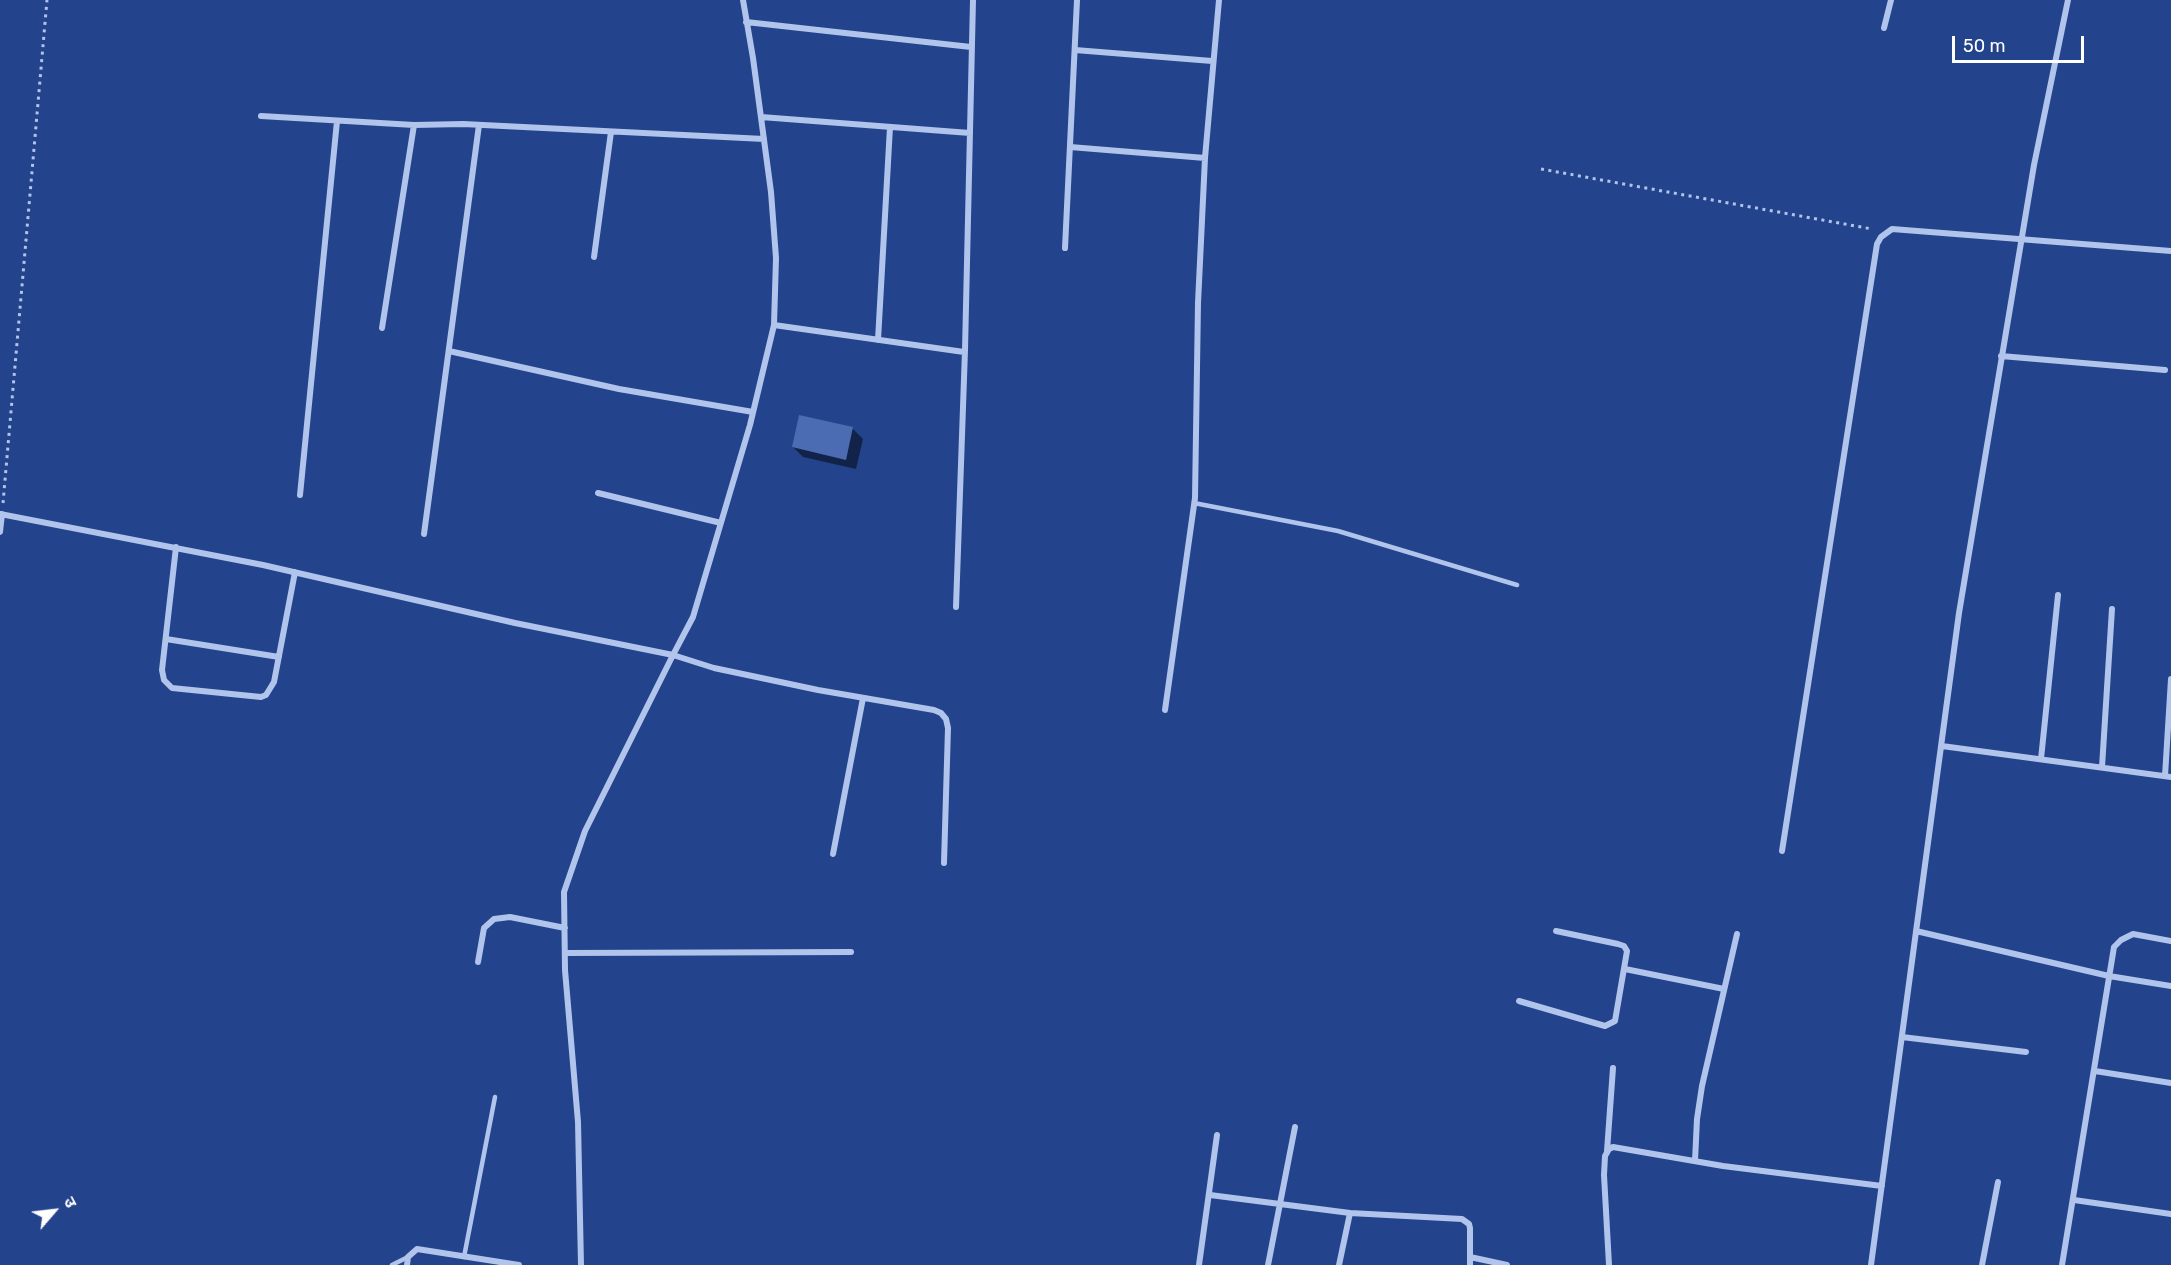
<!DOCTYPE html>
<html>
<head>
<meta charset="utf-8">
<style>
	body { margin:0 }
	#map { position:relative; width:2171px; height:1265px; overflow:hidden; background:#23438c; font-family:Rubik,"Noto Sans Devanagari",sans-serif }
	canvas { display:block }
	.north { position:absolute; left:24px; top:1181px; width:60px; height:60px; -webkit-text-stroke:4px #23438c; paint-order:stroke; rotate:62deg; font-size:16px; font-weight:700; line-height:24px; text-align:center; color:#fff }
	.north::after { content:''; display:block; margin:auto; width:21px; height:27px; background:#fff; clip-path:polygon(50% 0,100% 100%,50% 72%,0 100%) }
	.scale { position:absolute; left:1952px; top:36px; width:132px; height:27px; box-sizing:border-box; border:3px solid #fff; border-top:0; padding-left:8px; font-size:18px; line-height:21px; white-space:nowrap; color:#fff; -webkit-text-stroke:4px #23438c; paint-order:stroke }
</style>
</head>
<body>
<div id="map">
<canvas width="2171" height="1265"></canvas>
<div class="north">उ</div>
<div class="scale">50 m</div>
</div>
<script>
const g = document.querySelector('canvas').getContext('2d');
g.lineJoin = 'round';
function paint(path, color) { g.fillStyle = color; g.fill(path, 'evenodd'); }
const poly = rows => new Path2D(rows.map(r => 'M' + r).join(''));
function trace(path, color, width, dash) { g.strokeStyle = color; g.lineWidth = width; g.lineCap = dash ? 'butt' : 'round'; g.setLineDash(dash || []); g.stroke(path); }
paint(poly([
	[800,417,853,429,863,439,856,469,803,457,793,447]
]), '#0007');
paint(poly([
	[799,415,853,427,846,460,792,447]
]), '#4b6cb3');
trace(poly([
	[1541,169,1872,229],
	[3,503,47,0]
]), '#b1c4eb', 3, [3, 4.5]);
trace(poly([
	[1194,503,1338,531,1517,585],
	[464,1257,495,1097],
	[392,1265,408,1257]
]), '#b1c4eb', 4.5);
trace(poly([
	[746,22,971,47],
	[1884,28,1891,0],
	[1075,50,1212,61],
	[261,116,414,125,463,124,764,139],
	[761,117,970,133],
	[1070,147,1205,158],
	[1065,248,1077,0],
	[594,257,611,132],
	[774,325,964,352],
	[382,328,414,125],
	[878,340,890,127],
	[449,351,619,389,753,412],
	[2001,356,2165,370],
	[598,493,721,523],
	[300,495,337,121],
	[0,514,263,565,515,623,673,655,714,668,752,676,818,690,934,710,941,713,946,719,948,728,944,863],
	[0,532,2,514],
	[424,534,479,125],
	[176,547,162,670,164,680,172,688,261,697,266,695,274,682,295,572],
	[956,607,965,350,973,0],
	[166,639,279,657],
	[1165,710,1195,498,1198,303,1205,158,1219,0],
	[1942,746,2171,777],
	[2041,759,2058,595],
	[2102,767,2112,609],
	[2165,776,2171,679],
	[1782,851,1877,244,1881,237,1892,229,2171,251],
	[833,854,863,698],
	[1916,931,2109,976,2171,986],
	[565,953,851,952],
	[478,962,484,928,494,919,510,917,565,928],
	[1625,969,1724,989],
	[1519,1001,1605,1026,1615,1021,1627,951,1624,946,1618,944,1556,931],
	[1902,1037,2026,1052],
	[2095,1071,2171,1083],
	[1607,1151,1613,1068],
	[1695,1161,1697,1119,1702,1086,1737,934],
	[1210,1195,1350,1213,1462,1219,1469,1224,1470,1228,1470,1265],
	[2074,1200,2171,1214],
	[1470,1257,1507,1265],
	[407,1265,408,1257,417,1249,519,1265],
	[581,1265,578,1122,565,970,564,892,585,831,673,655,693,617,750,425,774,325,776,258,771,192,753,58,743,0],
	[1199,1265,1217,1135],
	[1268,1265,1295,1127],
	[1339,1265,1350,1213],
	[1609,1265,1604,1175,1605,1156,1609,1149,1613,1147,1723,1166,1882,1186],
	[1871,1265,1959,613,2034,165,2068,0],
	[1982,1265,1998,1182],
	[2062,1265,2114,947,2121,940,2133,934,2171,941]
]), '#b1c4eb', 6);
</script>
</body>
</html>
